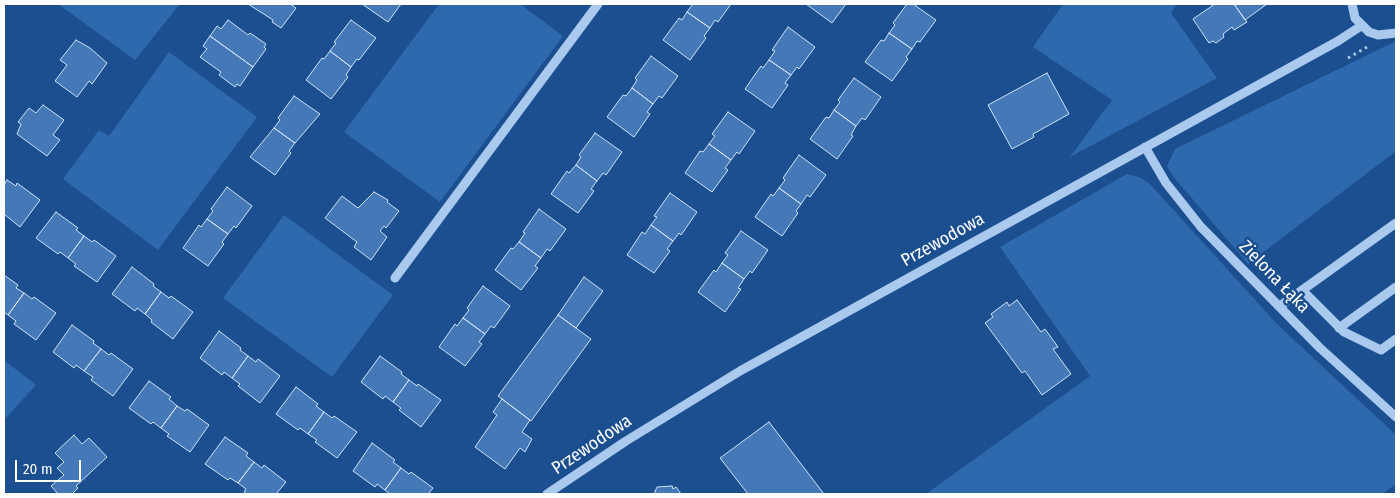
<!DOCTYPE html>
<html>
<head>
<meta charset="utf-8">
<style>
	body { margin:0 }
	#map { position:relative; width:1400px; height:498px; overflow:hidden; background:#1b4f8f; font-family:"Fira Sans Condensed",sans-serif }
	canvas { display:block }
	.frame { position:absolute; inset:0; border:5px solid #fff; pointer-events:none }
	.scale { position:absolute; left:15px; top:460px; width:66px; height:22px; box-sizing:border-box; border:2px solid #fff; border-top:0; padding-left:6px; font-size:15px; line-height:18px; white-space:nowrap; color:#fff; -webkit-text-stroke:4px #1b4f8f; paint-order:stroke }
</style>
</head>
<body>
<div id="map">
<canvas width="1400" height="498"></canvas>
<div class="frame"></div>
<div class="scale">20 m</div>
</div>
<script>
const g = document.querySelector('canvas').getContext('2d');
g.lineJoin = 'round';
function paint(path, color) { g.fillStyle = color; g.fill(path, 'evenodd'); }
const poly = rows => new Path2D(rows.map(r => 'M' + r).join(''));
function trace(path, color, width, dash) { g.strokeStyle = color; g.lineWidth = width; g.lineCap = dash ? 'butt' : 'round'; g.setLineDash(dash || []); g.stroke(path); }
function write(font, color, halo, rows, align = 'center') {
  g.font = font + ' "Fira Sans Condensed",sans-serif'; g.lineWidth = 5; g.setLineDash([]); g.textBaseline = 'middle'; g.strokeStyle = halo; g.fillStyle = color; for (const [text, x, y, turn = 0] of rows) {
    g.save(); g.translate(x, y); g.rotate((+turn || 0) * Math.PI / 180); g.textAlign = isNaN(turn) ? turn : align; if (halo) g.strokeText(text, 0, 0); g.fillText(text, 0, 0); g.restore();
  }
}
paint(poly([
	[58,4,180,4,135,60],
	[439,4,520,4,563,36,440,202,344,132],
	[1063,4,1177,4,1171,13,1217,78,1070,157,1112,100,1033,47],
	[1396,41,1396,151,1248,264,1172,175,1167,166,1175,149],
	[169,52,257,117,158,250,63,179,99,130,109,136],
	[1127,174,1139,177,1149,183,1278,325,1396,435,1396,484,1382,494,926,494,1090,376,1000,247],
	[284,215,393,295,332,377,223,298],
	[4,360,36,385,4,420]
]), '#2e69ad');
const building = poly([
	[248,4,290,4,296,8,281,28,272,22,273,20,248,4],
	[362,4,401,4,388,22,362,4],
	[693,4,731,4,718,22,715,20,710,28,687,12,693,4],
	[806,4,846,4,832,23,806,4],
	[907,4,913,4,936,20,920,42,917,41,912,49,889,33,895,25,893,23,907,4],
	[1215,4,1234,4,1247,22,1234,30,1232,27,1223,34,1224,37,1216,43,1213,41,1209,43,1193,19,1215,4],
	[1234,4,1267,4,1245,20,1234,4],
	[687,12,710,28,704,36,706,38,690,60,663,40,679,18,682,20,687,12],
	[228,20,248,35,250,33,266,44,264,47,266,49,253,67,210,36,217,26,221,29,228,20],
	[351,20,376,38,359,60,357,59,351,67,330,51,336,43,334,42,351,20],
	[788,27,815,47,799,69,797,67,791,75,769,60,775,51,772,50,788,27],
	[889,33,912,49,906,57,908,59,892,81,865,62,881,40,884,41,889,33],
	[210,36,253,67,240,86,237,84,235,87,219,75,221,72,200,57,207,49,203,46,210,36],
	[76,40,90,48,107,63,92,84,89,81,77,97,55,81,67,65,60,60,76,40],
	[330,51,351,67,346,75,348,77,331,99,306,80,322,58,324,59,330,51],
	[651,56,678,76,662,98,659,96,653,104,632,88,637,80,635,78,651,56],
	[769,60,791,75,785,83,788,85,772,108,745,89,761,66,763,68,769,60],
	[1047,73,1069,114,1033,134,1034,137,1012,149,988,105,1047,73],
	[854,78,881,97,865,120,862,118,856,126,834,110,840,102,838,100,854,78],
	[632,88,653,104,647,112,650,114,634,137,607,117,623,95,626,96,632,88],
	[294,96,320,114,295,143,274,128,280,120,278,118,294,96],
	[43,105,64,120,53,135,60,140,47,156,17,134,21,124,18,122,29,108,36,113,43,105],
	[834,110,856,126,851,135,853,136,837,159,810,139,826,117,829,118,834,110],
	[728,112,755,131,739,154,737,152,731,160,709,144,715,136,712,134,728,112],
	[274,128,295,143,289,151,291,153,275,175,250,157,274,128],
	[595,133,622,152,606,175,603,173,597,181,576,165,581,157,579,155,595,133],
	[709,144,731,160,725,168,728,170,712,192,685,173,700,151,703,152,709,144],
	[799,155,826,175,810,197,807,195,801,204,779,188,785,180,783,178,799,155],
	[576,165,597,181,591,189,594,191,578,213,551,194,567,171,569,173,576,165],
	[7,180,16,186,17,183,40,200,20,227,4,214,4,185,7,180],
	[227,187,252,206,236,228,234,226,228,234,207,219,213,211,211,209,227,187],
	[779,188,801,204,796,211,798,213,782,236,755,217,771,194,773,196,779,188],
	[374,192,388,200,387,202,399,211,386,228,384,226,380,231,387,237,371,260,354,247,357,242,325,218,342,196,358,208,374,192],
	[670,193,697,212,681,235,679,233,673,241,651,225,657,217,654,216,670,193],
	[539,209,566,229,550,251,547,249,541,258,519,242,525,233,523,232,539,209],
	[56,212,78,228,76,230,84,236,68,258,60,252,58,254,36,238,56,212],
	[207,219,228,234,222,242,224,244,208,266,183,248,199,225,201,227,207,219],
	[651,225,673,241,667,249,670,251,654,273,627,255,642,232,645,234,651,225],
	[741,231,768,250,752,273,750,271,744,279,722,263,728,255,725,253,741,231],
	[84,236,92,242,94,240,116,256,97,282,74,266,76,264,68,258,84,236],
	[519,242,541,258,535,266,538,268,521,290,495,270,511,248,513,249,519,242],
	[722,263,744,279,738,288,741,289,725,312,698,292,714,270,716,272,722,263],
	[132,267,154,284,153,286,161,292,145,314,137,308,135,311,112,294,132,267],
	[4,275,18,285,16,288,24,293,8,315,4,312,4,275],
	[584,277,603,291,576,328,558,315,584,277],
	[483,286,510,306,494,328,491,326,485,334,463,318,469,310,467,308,483,286],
	[161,292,169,298,171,296,193,312,173,339,151,322,152,320,145,314,161,292],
	[24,293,32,299,34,297,56,313,36,340,14,324,16,321,8,315,24,293],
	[1017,300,1041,332,1045,329,1058,347,1053,349,1071,374,1042,395,1025,371,1022,373,985,323,993,317,991,314,1007,302,1009,306,1017,300],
	[558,315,591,339,531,421,498,396,558,315],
	[463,318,485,334,479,342,482,344,465,366,439,347,455,324,457,326,463,318],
	[72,325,94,341,93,343,101,349,84,371,76,365,74,368,53,352,72,325],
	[219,331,241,348,240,350,248,356,232,378,224,372,222,375,200,358,219,331],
	[101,349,109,355,111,353,133,369,113,396,91,380,93,377,84,371,101,349],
	[248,356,256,362,258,359,280,376,260,403,238,386,240,384,232,378,248,356],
	[380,356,402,372,401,374,409,380,393,402,385,396,383,399,361,382,380,356],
	[409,380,417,386,418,384,441,400,421,427,399,410,401,408,393,402,409,380],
	[149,381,171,397,169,399,177,406,161,428,153,422,151,424,129,408,149,381],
	[296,387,318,404,316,406,324,412,308,434,300,428,298,430,276,414,296,387],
	[502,399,530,420,522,432,532,439,525,452,520,448,505,469,475,447,497,415,493,412,502,399],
	[177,406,185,411,187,409,209,425,190,452,167,436,169,434,161,428,177,406],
	[324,412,332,418,334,416,357,432,337,458,315,442,317,440,308,434,324,412],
	[769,422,824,494,748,494,720,458,769,422],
	[74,435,82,444,89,438,107,457,76,486,78,488,72,494,58,494,51,486,64,475,57,468,64,462,55,453,74,435],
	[225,437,248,453,246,456,254,462,238,483,230,478,228,480,205,464,225,437],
	[372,443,395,460,393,462,401,468,385,490,377,484,375,487,353,471,372,443],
	[254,462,262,468,264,465,286,482,276,494,247,494,244,492,246,489,238,483,254,462],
	[401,468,409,474,411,472,433,488,428,494,390,494,385,490,401,468],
	[672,486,673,489,676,487,681,494,654,494,657,487,672,486]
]);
paint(building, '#4478b7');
trace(building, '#cfe3fa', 1);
trace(poly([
	[1348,58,1367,47]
]), '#a9c9ee', 3, [2.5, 4]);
trace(poly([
	[1352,4,1355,18,1369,32,1378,35,1396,33],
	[1145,147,1166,183,1201,227,1320,348,1396,417],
	[395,278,598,4],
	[1302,290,1344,332,1381,350,1396,339],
	[1280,306,1396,223],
	[1339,328,1396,287],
	[547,494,626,441,740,371,1338,41,1361,26]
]), '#a9c9ee', 9);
write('18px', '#fff', '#1b4f8f', [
	["Przewodowa",943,240,-29],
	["Zielona Łąka",1274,277,46],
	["Przewodowa",592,445,-34]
]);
</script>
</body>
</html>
